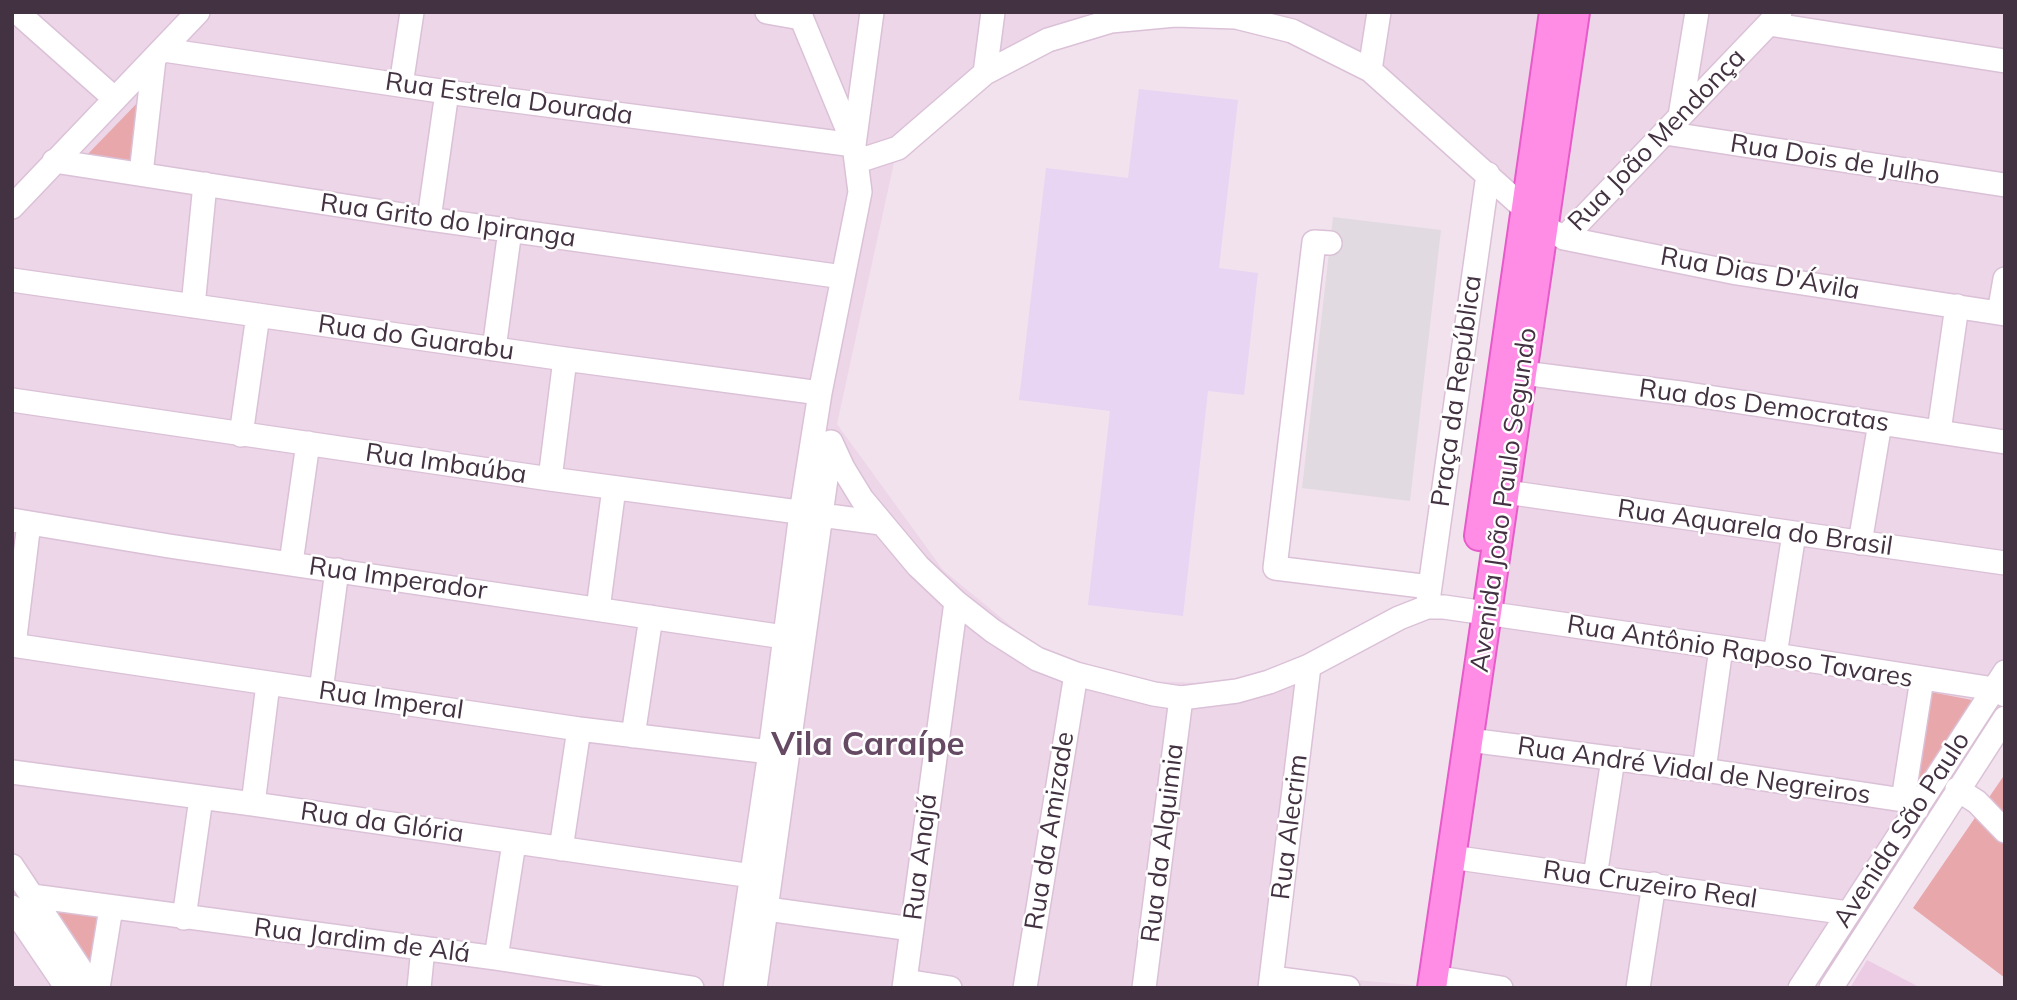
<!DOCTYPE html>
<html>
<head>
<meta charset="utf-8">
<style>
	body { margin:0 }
	#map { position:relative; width:2017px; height:1000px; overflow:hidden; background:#f2e2ee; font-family:Mulish,sans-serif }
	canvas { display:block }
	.frame { position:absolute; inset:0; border:14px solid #433241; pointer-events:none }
</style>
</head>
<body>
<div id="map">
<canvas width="2017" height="1000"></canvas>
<div class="frame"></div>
</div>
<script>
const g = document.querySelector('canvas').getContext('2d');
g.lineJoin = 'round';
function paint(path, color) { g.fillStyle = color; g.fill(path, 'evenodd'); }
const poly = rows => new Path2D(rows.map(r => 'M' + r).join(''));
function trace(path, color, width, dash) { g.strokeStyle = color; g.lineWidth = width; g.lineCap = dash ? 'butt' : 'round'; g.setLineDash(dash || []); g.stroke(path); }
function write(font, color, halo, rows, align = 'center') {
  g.font = font + ' Mulish,sans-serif'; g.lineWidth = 5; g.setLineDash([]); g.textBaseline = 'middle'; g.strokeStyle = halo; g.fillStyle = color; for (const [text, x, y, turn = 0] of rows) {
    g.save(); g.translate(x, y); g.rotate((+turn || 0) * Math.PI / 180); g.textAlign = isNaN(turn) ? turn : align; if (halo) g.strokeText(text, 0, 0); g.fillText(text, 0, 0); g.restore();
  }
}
paint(poly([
	[12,12,2005,12,2005,679,1810,988,12,988],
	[1244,22,1343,63,1533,217,1423,986,1277,973,1315,687,1120,680,1038,648,943,570,837,424,895,158,992,80,1101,25]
]), '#edd6e8');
paint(poly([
	[1867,960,1921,988,1850,988]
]), '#eccbe4');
paint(poly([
	[1139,89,1238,100,1219,268,1258,273,1244,395,1208,391,1183,616,1088,605,1110,411,1019,400,1046,168,1128,178]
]), '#e8d4f3');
paint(poly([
	[144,96,134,164,84,158],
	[1931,692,1972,700,1917,789],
	[2005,774,2005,978,1913,908],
	[51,905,104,913,91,967]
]), '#e8a8ab');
paint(poly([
	[1333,217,1441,230,1410,501,1302,488]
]), '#e1dbe1');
const minor = poly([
	[17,12,114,98],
	[767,12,801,18],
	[1769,24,2005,61],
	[164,50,447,92,854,145,872,12],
	[1370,70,1379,12],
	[985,73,993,12],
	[401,85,412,12],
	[1680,116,1697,12],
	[1665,133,2005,185],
	[54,161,429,219,843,277],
	[858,161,898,148,985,73,1048,40,1111,21,1175,15,1236,17,1292,31,1370,70,1544,226,1564,238,1737,273,2005,314],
	[141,174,154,59],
	[12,207,198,12],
	[429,219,447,92],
	[1564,238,1780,12],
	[1330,243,1314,242,1275,568,1430,587],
	[12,280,565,359,820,393],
	[193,306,205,184],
	[1999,313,2005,279],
	[494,349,510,230],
	[1523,373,1688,394,2005,442],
	[12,400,550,479,881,523],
	[1939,431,1957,306],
	[241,435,258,315],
	[831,442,843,468,862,499,918,566,956,602,993,631,1037,659,1076,674,1154,694,1181,698,1237,691,1269,682,1309,666,1399,618,1427,607,1444,607,1775,655,1994,689,2005,695],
	[550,479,565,359],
	[1506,492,2005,563],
	[12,520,169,546,784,637],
	[1860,543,1880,423],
	[291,563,308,443],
	[1428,601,1488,174],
	[598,609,614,488],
	[12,645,579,729,770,752],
	[14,645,29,523],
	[1775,655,1794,534],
	[321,691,337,570],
	[633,736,651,617],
	[1469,740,1704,770,1903,800,1917,809],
	[1704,770,1721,648],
	[12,772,253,804,752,876],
	[1957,789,1977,802,2005,831],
	[1903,800,1922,679],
	[253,804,268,684],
	[561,849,579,729],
	[1451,857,1848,913],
	[12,866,93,988],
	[1595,877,1613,759],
	[32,896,496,958,692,988],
	[12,907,67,988],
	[767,909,912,929],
	[184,918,201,798],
	[496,958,514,843],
	[1434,977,1501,988],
	[1272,978,1348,988],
	[905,981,950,988],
	[98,988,111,908],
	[419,988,423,948],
	[735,988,770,752,801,513,820,393,860,192,854,145,799,12],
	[755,988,831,443],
	[904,988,956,602],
	[1025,988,1076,674],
	[1144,988,1181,698],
	[1270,988,1309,666],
	[1638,988,1654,884],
	[1800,988,2005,672],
	[1831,988,2005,718]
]);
const major = poly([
	[1479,536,1554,12],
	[1432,988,1575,12]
]);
trace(minor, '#dbc1d7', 26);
trace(major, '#e75ac9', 32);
trace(minor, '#fff', 23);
trace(major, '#ff8de5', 28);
write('26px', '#433241', '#fff', [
	["Rua Estrela Dourada",509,99,8],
	["Rua João Mendonça",1657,140,-46],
	["Rua Dois de Julho",1835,160,9],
	["Rua Grito do Ipiranga",448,221,8],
	["Rua Dias D'Ávila",1760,274,10],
	["Rua do Guarabu",416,338,8],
	["Praça da República",1457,391,-82],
	["Rua dos Democratas",1764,406,8],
	["Rua Imbaúba",446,464,8],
	["Avenida João Paulo Segundo",1504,500,-82],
	["Rua Aquarela do Brasil",1755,528,8],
	["Rua Imperador",398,579,8],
	["Rua Antônio Raposo Tavares",1740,652,9],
	["Rua Imperal",391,701,8],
	["Rua André Vidal de Negreiros",1694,771,8],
	["Rua da Glória",382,823,8],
	["Rua Alecrim",1290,827,-83],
	["Avenida São Paulo",1902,830,-57],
	["Rua da Amizade",1050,831,-81],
	["Rua da Alquimia",1163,843,-83],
	["Rua Anajá",921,857,-83],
	["Rua Cruzeiro Real",1650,885,8],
	["Rua Jardim de Alá",362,941,7]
]);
write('bold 33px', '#664963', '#fff', [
	["Vila Caraípe",868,745]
]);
</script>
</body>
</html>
